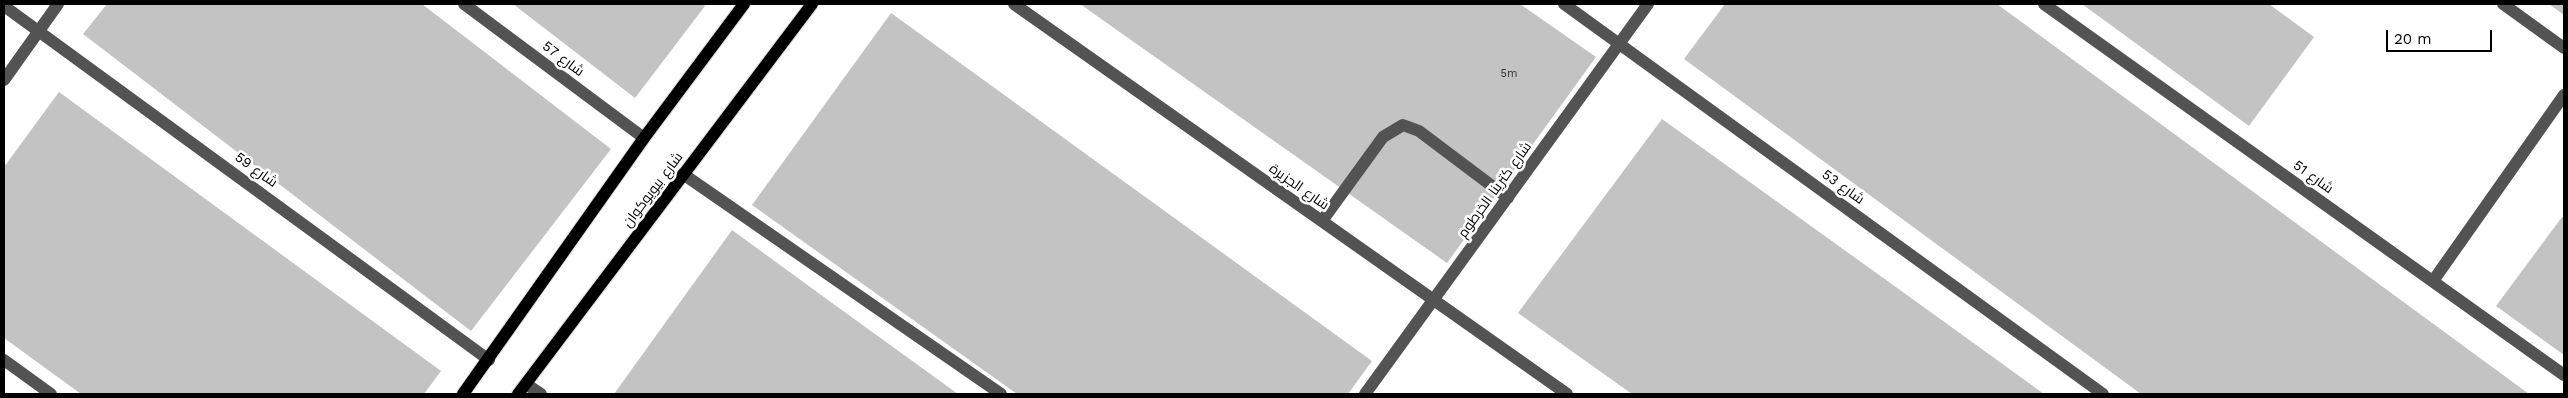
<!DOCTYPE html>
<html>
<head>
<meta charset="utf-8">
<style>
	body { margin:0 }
	#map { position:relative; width:2568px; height:398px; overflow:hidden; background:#fff; font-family:"Work Sans",sans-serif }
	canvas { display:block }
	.frame { position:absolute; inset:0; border:5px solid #000; pointer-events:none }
	.scale { position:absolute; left:2386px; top:30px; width:106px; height:22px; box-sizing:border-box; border:2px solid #000; border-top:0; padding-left:6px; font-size:15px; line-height:18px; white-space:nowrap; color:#000; -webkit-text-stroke:4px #fff; paint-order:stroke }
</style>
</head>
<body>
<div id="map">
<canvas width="2568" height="398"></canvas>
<div class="frame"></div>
<div class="scale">20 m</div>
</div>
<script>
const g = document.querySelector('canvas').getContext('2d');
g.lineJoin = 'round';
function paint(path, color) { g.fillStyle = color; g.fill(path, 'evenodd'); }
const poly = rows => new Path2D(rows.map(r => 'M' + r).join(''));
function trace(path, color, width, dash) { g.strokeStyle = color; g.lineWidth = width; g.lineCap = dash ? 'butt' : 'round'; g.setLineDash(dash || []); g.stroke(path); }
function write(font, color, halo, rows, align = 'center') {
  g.font = font + ' "Work Sans",Cairo,sans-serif'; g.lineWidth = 5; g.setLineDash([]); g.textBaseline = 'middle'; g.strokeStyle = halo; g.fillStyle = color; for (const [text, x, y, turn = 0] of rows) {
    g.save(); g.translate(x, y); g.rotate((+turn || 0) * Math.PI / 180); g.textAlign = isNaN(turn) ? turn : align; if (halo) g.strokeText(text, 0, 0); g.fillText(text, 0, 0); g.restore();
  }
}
paint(poly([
	[107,4,422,4,611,149,471,331,83,34],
	[513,4,702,4,705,6,635,98],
	[1080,4,1520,4,1596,57,1447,263],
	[1725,4,1997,4,2529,394,2141,394,1684,59],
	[2082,4,2269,4,2314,37,2249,126],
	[2549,4,2564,4,2564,15],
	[891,13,1372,361,1348,394,1017,394,752,205],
	[59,92,441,371,424,394,81,394,4,338,4,167],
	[1662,119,1932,313,2044,394,1632,394,1518,313],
	[2562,217,2564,218,2564,355,2496,306],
	[732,230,828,300,958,394,614,394]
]), '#c3c3c3');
const major = poly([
	[463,394,644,138,744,4],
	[518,394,812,4]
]);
trace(major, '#dbdbdb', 14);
trace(poly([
	[464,4,644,138],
	[1014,4,1567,394],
	[1564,4,2103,394],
	[2044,4,2564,375],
	[2503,4,2564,48],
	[4,6,489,360],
	[4,80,58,4],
	[683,174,1001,394],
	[1322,221,1383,137,1403,125,1419,131,1508,198],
	[2433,281,2564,95],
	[4,360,51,394],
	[526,384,541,394],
	[1365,394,1648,4]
]), '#535353', 12);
trace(major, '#000', 12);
write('11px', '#313131', null, [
	["5m",1509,74]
]);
write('14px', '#000', '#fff', [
	["شارع 57",563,59,37],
	["شارع 59",256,170,36],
	["شارع 51",2313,177,36],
	["شارع الجزيرة",1299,187,35],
	["شارع 53",1843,187,36],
	["شارع بيويوكوان",653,190,-53],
	["شارع كترينا الخرطوم",1495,190,-54]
]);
</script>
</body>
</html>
